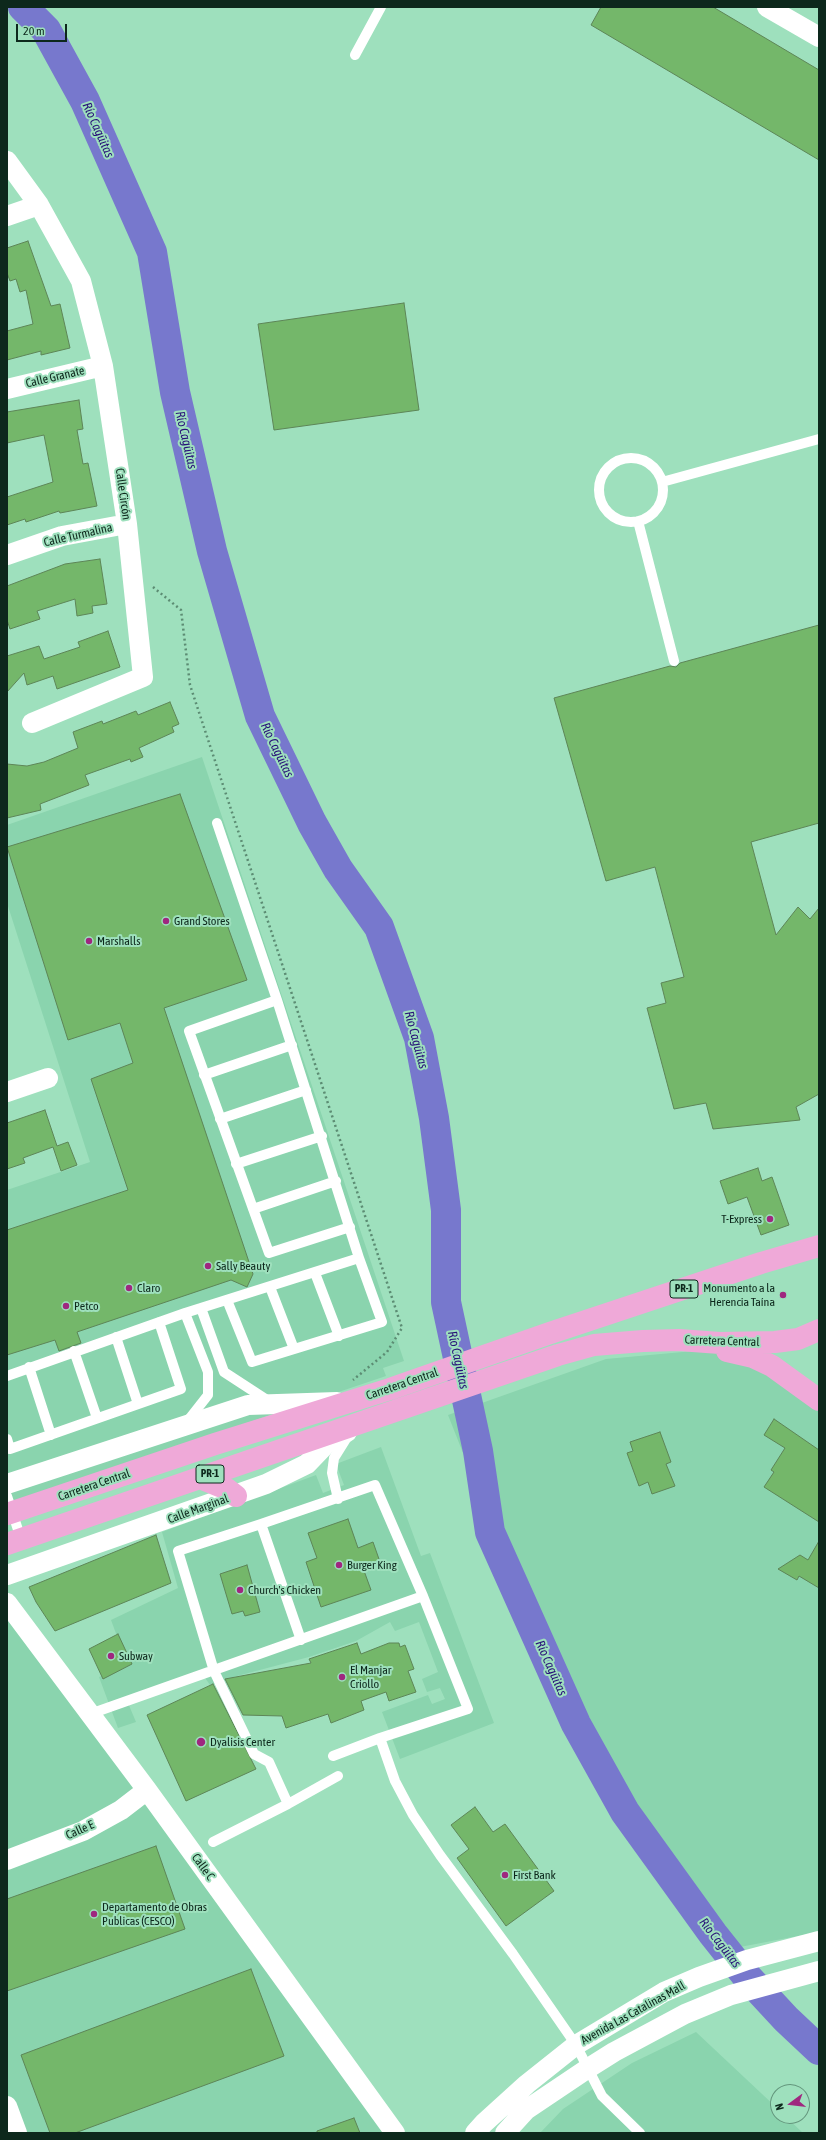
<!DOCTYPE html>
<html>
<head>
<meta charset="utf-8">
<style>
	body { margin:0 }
	#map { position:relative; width:826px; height:2140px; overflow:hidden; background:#9ee0bd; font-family:"Asap Condensed",sans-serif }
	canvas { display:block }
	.frame { position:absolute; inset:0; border:8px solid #0d281c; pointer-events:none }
	.north { position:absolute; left:770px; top:2084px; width:40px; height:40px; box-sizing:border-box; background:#9ee0bd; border:1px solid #64967d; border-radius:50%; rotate:255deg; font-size:11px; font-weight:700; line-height:16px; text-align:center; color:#0d281c }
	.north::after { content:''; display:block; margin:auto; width:14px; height:18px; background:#9f277f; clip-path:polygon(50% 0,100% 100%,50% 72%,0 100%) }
	.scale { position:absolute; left:16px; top:24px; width:51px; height:18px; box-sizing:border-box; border:2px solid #0d281c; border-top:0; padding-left:5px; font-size:12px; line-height:14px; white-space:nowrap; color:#0d281c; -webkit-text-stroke:3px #9ee0bd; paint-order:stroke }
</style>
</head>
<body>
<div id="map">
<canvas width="826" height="2140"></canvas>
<div class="frame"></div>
<div class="north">N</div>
<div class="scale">20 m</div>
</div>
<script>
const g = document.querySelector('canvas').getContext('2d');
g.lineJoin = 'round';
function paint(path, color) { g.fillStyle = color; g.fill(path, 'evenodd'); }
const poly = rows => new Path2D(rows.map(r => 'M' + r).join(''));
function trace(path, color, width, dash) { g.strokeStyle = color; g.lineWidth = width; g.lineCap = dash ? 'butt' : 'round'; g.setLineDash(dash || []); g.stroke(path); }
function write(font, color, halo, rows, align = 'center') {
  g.font = font + ' "Asap Condensed",sans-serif'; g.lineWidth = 4; g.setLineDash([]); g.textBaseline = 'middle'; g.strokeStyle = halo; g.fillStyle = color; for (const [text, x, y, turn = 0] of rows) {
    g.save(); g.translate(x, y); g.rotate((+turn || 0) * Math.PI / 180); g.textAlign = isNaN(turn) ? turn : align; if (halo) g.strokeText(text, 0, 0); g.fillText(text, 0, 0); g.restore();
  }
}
paint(poly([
	[202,757,404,1361,383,1368,386,1376,7,1504,7,1190,90,1162,7,903,7,825],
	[727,1348,819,1398,819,1932,740,1947,578,1744,448,1415,606,1359],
	[381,1447,421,1556,430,1553,494,1723,400,1759,382,1712,428,1695,432,1704,445,1699,440,1688,427,1692,422,1679,438,1672,419,1622,395,1631,390,1622,356,1641,309,1657,237,1676,210,1685,203,1675,128,1703,136,1722,118,1728,99,1677,128,1666,111,1620,178,1588,162,1532,316,1475,323,1493,344,1485,336,1464],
	[7,1595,52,1663,405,2133,7,2133],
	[696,2032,778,2109,778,2116,785,2116,803,2133,540,2133,563,2109,632,2063]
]), '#8ad4ae');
trace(poly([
	[23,7,46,30,85,101,152,252,175,392,212,551,260,716,312,823,338,869,379,927,419,1038,434,1118,446,1210,446,1302,478,1451,490,1532,576,1724,625,1812,713,1934,748,1978,786,2019,819,2050]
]), '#7778cd', 30);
const building = poly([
	[601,7,713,7,819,70,819,160,591,25,601,7],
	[28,241,51,306,60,304,70,348,41,355,41,351,7,360,7,331,33,324,26,290,20,292,16,279,10,281,7,273,7,248,28,241],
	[404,303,419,410,274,430,258,324,404,303],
	[79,400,83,429,77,430,83,464,88,463,97,506,60,513,59,511,26,522,25,519,7,525,7,497,53,482,44,435,7,443,7,412,79,400],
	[100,559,107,604,92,606,93,613,77,616,75,599,37,611,40,619,10,629,7,620,7,586,65,564,100,559],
	[819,625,819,823,751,842,776,935,798,907,810,919,819,908,819,1094,796,1107,800,1120,713,1129,706,1103,674,1109,647,1008,666,1003,661,983,684,977,655,867,606,881,554,698,670,666,676,667,680,663,819,625],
	[108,631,120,667,57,689,53,676,27,685,24,673,7,692,7,656,39,646,44,659,80,647,78,642,108,631],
	[170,702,179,724,172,727,174,732,139,748,143,757,131,762,130,759,85,775,89,785,40,804,41,810,7,818,7,764,27,766,44,762,78,748,73,732,102,721,103,724,136,711,138,715,170,702],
	[180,794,247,980,164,1008,253,1274,247,1287,231,1280,77,1332,81,1343,59,1351,55,1340,7,1355,7,1230,128,1190,91,1079,133,1063,120,1023,68,1040,7,847,180,794],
	[45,1110,57,1146,68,1142,77,1165,61,1171,53,1147,23,1158,25,1163,7,1169,7,1123,45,1110],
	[758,1168,762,1181,772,1177,789,1225,761,1235,747,1197,728,1204,720,1181,758,1168],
	[774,1419,819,1450,819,1522,764,1487,774,1472,771,1470,785,1448,764,1435,774,1419],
	[660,1432,671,1462,666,1464,675,1486,652,1494,648,1482,639,1486,627,1453,633,1451,630,1442,660,1432],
	[348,1519,358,1548,373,1542,380,1562,363,1568,371,1590,321,1607,306,1562,317,1558,308,1533,348,1519],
	[156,1535,171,1583,55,1631,36,1602,29,1587,156,1535],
	[819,1541,819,1588,799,1576,797,1580,778,1569,800,1555,808,1560,819,1541],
	[247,1565,260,1612,245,1616,243,1611,232,1614,220,1574,247,1565],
	[118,1634,132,1664,103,1679,89,1649,118,1634],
	[357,1643,361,1654,389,1643,399,1643,400,1647,405,1645,414,1669,408,1671,416,1692,389,1701,386,1692,361,1701,364,1710,331,1723,328,1714,286,1728,282,1716,243,1715,225,1679,311,1663,309,1659,357,1643],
	[213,1684,256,1769,186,1801,147,1715,213,1684],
	[475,1807,493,1832,505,1824,554,1891,506,1926,457,1858,469,1849,451,1825,475,1807],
	[156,1846,185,1929,7,1991,7,1899,156,1846],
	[251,1969,284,2056,75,2133,50,2133,21,2055,251,1969],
	[354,2118,360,2133,317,2133,317,2131,354,2118]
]);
paint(building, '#74b76a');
trace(building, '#5d8557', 1);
trace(poly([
	[153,587,181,610,190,685,402,1328,387,1352,353,1380]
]), '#5c8c73', 2.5, [2, 3]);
trace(poly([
	[355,55,381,7],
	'599 490a32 32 0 1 1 64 0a32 32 0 1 1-64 0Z',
	[662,482,819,439],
	[638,521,674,661],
	[277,1000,189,1031,269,1253,350,1227],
	[204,1075,292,1045],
	[220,1119,306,1090],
	[236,1164,322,1136],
	[253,1209,336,1181],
	[315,1273,339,1336],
	[270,1287,294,1349],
	[227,1300,252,1362,382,1322,359,1258],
	[201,1308,224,1372,270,1402],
	[185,1313,208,1372,208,1395,186,1423],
	[116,1337,138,1404],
	[74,1351,97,1418],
	[29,1367,51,1435],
	[7,1376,185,1313,359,1258,277,1000,217,823],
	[7,1439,10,1449,181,1389,159,1322],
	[7,1496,21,1539],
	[338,1499,332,1473,334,1458,349,1434],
	[261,1524,375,1485,423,1596,468,1709,380,1738,395,1781,413,1815,440,1855,513,1954,576,2045,602,2096,640,2133],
	[301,1640,261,1524,178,1551,214,1671,254,1754,269,1762,288,1804,338,1776],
	[90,1714,423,1596],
	[333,1756,380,1738],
	[213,1842,288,1804]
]), '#fff', 10);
trace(poly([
	[767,7,819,37],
	[7,161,39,205,81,281,103,366,127,524,143,677,32,723],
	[7,216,39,205],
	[7,389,103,366],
	[7,555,62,536,127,524],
	[7,1092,48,1078],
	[7,1484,248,1405,337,1402],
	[7,1575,266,1484,307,1464,331,1439,347,1432],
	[7,1603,147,1790,395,2133],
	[7,1860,83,1831,121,1810,147,1790],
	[7,2106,17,2133],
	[475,2133,484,2123,527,2084,576,2045,664,1992,699,1977,747,1960,819,1941],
	[505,2133,526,2110,587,2069,614,2052,685,2014,731,1995,819,1971]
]), '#fff', 20);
trace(poly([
	[727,1351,753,1357,772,1366,819,1400],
	[200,1478,227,1489,236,1496],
	[7,1514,215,1444,390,1389,550,1333,761,1263,819,1246],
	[7,1544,558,1355,594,1345,643,1341,679,1340,720,1343,775,1342,798,1339,819,1330]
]), '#efa9d8', 22);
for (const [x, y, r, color] of [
	[166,921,4,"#9f277f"],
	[89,941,4,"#9f277f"],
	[770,1219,4,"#9f277f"],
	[208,1266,4,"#9f277f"],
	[129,1288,4,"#9f277f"],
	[783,1295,4,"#9f277f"],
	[66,1306,4,"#9f277f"],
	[339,1565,4,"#9f277f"],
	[240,1590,4,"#9f277f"],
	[111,1656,4,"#9f277f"],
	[342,1677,4,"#9f277f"],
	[201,1742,5,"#9f277f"],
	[505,1875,4,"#9f277f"],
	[94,1914,4,"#9f277f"]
]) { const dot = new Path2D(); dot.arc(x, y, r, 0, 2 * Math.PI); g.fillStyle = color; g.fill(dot); trace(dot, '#9ee0bd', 1.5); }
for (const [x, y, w] of [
	[684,1289,28],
	[210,1474,28]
]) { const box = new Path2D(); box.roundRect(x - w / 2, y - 9, w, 18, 3); g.fillStyle = '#9ee0bd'; g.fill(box); trace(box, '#0d281c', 1); }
write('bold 11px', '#0d281c', null, [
	["PR-1",684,1289],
	["PR-1",210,1474]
]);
write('12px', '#0d281c', '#9ee0bd', [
	["Calle Granate",55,377,-13],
	["Calle Circón",123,494,82],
	["Calle Turmalina",78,535,-13],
	["Carretera Central",722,1341,2],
	["Carretera Central",402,1384,-19],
	["Carretera Central",94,1485,-19],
	["Calle Marginal",198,1509,-20],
	["Calle E",80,1830,-24],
	["Calle C",203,1867,54],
	["Avenida Las Catalinas Mall",633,2013,-29]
]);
write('12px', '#0d281c', '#9ee0bd', [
	["Grand Stores",174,921],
	["Marshalls",97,941],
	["T-Express",762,1219,"right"],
	["Sally Beauty",216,1266],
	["Claro",137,1288],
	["Monumento a la",775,1288,"right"],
	["Herencia Taína",775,1302,"right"],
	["Petco",74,1306],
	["Burger King",347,1565],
	["Church's Chicken",248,1590],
	["Subway",119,1656],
	["El Manjar",350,1670],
	["Criollo",350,1684],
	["Dyalisis Center",210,1742],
	["First Bank",513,1875],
	["Departamento de Obras",102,1907],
	["Publicas (CESCO)",102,1921]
], 'left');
write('italic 13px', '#281278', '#9ee0bd', [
	["Río Cagüitas",98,130,66],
	["Río Cagüitas",186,440,77],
	["Río Cagüitas",277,750,64],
	["Río Cagüitas",416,1040,75],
	["Río Cagüitas",458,1360,78],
	["Río Cagüitas",551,1668,66],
	["Río Cagüitas",720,1943,52]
]);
</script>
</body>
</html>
